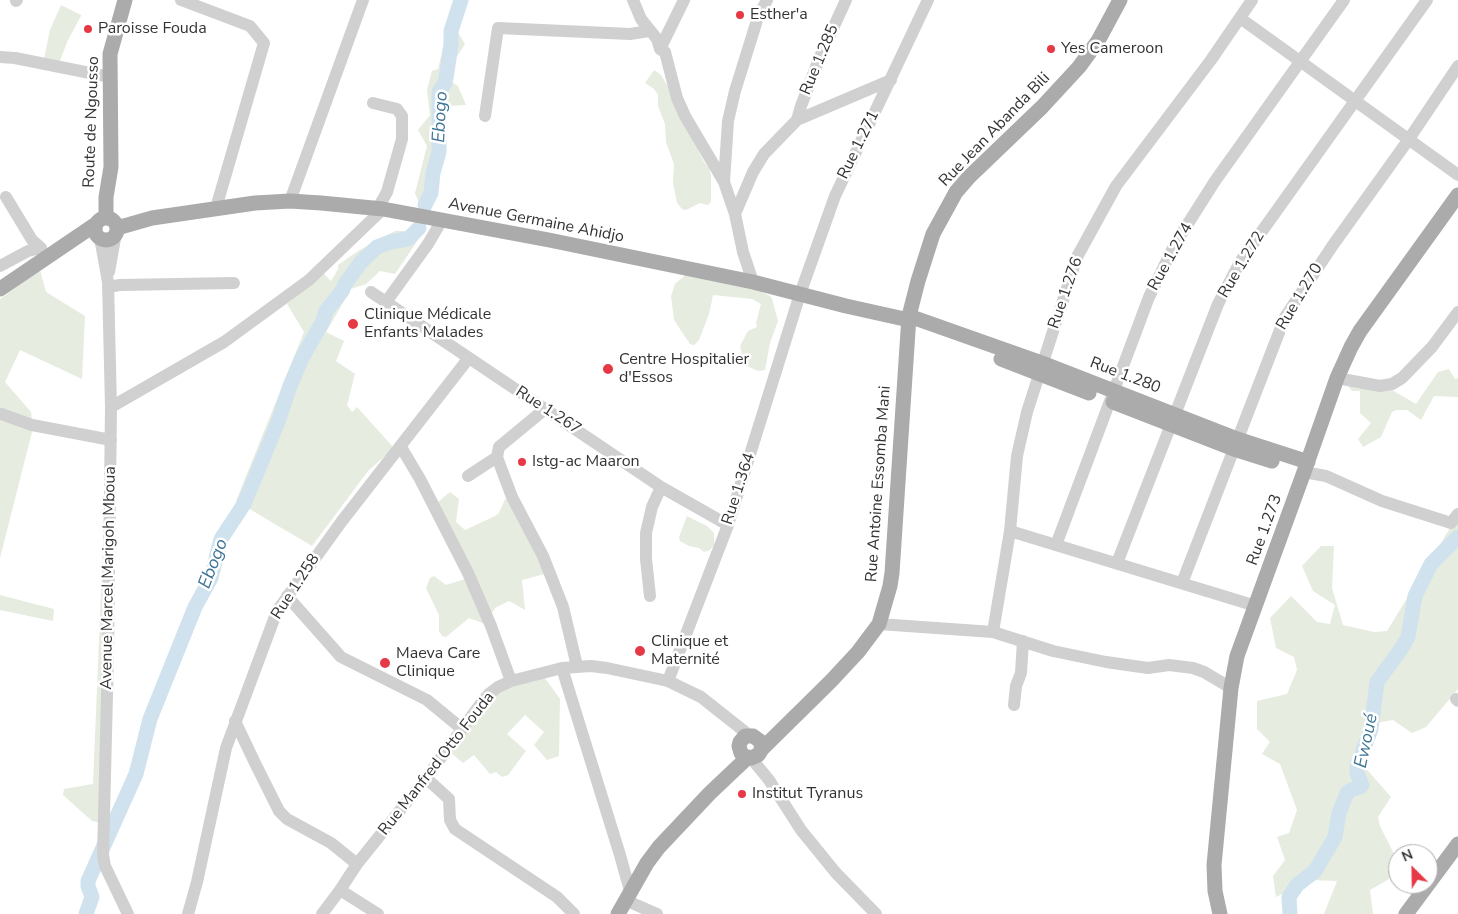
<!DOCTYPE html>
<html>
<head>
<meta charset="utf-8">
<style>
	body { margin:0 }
	#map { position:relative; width:1458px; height:914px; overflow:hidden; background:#fff; font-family:"Nunito Sans",sans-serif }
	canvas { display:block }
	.north { position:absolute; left:1388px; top:844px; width:50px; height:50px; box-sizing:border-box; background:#fff; border:1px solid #adadad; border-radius:50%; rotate:337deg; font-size:14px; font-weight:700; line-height:20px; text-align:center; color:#333 }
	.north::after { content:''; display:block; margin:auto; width:18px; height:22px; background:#e63946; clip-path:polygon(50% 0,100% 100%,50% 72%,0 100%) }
</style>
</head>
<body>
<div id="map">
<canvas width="1458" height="914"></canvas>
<div class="north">N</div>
</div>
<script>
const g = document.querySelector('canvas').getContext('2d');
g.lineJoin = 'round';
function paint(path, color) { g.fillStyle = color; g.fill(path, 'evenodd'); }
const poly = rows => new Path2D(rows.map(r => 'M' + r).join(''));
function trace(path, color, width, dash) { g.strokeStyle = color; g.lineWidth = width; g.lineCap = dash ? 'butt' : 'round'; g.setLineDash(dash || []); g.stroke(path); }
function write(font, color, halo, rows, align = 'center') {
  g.font = font + ' "Nunito Sans",sans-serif'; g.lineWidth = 5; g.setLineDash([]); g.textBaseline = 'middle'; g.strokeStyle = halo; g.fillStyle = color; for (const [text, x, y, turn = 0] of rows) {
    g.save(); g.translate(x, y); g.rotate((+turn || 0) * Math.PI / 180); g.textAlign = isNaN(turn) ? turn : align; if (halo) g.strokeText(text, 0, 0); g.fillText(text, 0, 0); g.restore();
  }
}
paint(poly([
	[454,0,465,0,456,29,465,44,452,64,452,82,458,86,466,105,448,106,438,158,436,186,419,203,415,193,427,146,418,130,430,115,427,90,432,71,438,69],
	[61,5,81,15,82,14,68,40,59,63,44,59,50,30],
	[654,70,661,75,667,85,704,162,709,168,711,175,711,202,708,205,700,203,686,210,682,209,677,203,673,183,674,164,666,142,665,124,658,106,658,95,654,89,645,83],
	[395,231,424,231,395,274,380,271,366,284,351,289,326,332,344,341,336,361,355,374,347,405,352,412,357,407,394,448,368,471,312,546,236,501,304,332,287,304,323,273,331,281,338,269,338,265,358,251],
	[40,270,46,292,85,316,82,379,20,350,5,382,31,412,33,428,0,558,0,299],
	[690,271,751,287,770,296,772,299,778,321,770,343,765,370,758,371,740,363,739,360,743,358,740,346,748,331,757,327,756,323,761,304,752,299,713,295,709,314,699,340,694,345,690,344,674,320,671,296,675,284],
	[1449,369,1455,379,1458,378,1458,397,1434,396,1421,420,1407,410,1396,410,1392,412,1381,437,1363,447,1358,439,1371,423,1360,413,1360,391,1352,391,1348,386,1392,390,1416,404,1438,372],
	[450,492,459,499,456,522,465,530,495,516,499,513,505,499,509,501,550,558,553,568,552,572,522,580,525,610,509,601,495,608,485,624,469,618,446,637,442,636,439,631,439,615,426,588,430,578,434,576,446,585,465,579,438,502],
	[105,497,107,824,92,821,63,795,64,789,93,784],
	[687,516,707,526,714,533,714,545,710,550,704,552,699,548,689,546,680,541,679,537],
	[1458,521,1458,689,1426,727,1412,733,1393,720,1376,723,1362,764,1391,797,1378,817,1380,826,1395,856,1395,860,1389,879,1370,890,1373,914,1324,914,1337,881,1310,880,1276,897,1273,876,1285,860,1277,837,1289,833,1297,810,1280,764,1262,754,1270,742,1257,729,1257,701,1287,694,1297,670,1294,657,1276,648,1270,618,1291,596,1317,622,1330,624,1335,605,1313,591,1302,566,1321,546,1334,546,1332,588,1343,625,1374,632,1387,631,1450,528],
	[0,595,54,609,53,621,0,610],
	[545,678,560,699,559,756,547,760,534,745,544,732,525,715,507,734,526,751,508,775,502,777,496,772,490,774,474,755,463,763,450,752,489,698,507,687]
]), '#e6ecdf');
trace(poly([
	[425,205,431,193,433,173,439,152,439,92,445,83,447,72,451,45,451,31,461,0],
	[86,914,92,897,88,886,88,881,136,774,150,719,195,607,211,578,221,539,244,504,278,422,290,386,302,358,323,321,326,311,342,291,345,284,361,262,377,247,390,242,408,239,419,228],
	[1290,914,1289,897,1297,885,1315,871,1335,837,1339,813,1347,793,1351,790,1360,787,1362,785,1357,773,1357,767,1371,729,1377,682,1401,649,1408,637,1415,596,1431,564,1458,537]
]), '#cfe2ee', 15);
trace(poly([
	[181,0,250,26,264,43,216,208],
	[633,0,641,19,657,39,660,49,665,52,677,98,685,116,724,182,735,214,743,252,753,282],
	[16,1,17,0],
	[1240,18,1458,175],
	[660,49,684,0],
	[0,57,15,58,110,77],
	[373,103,397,109,402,116,402,139,387,192,378,208],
	[485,116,498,28,630,34,649,31],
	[797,120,801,106,819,59,846,0],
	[724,182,728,121,735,91,758,17,767,0],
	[6,197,32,240,41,248],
	[290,201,363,0],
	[735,214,753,172,764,154,797,120,891,80],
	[100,238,108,282,111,407,108,655,103,855,105,866,128,914],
	[0,266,28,251,41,248],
	[109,272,116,233],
	[108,287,120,285,234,283],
	[371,292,661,487,728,525],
	[386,302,428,244,442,220],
	[1337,378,1380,386,1392,384,1402,378,1432,347,1458,312],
	[111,407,224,342,309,280,383,209],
	[545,409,499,447,497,457,512,497,543,556,563,607,577,666],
	[1,414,32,425,111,440],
	[401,447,420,479,468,573,491,626,511,681],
	[1304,472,1326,476,1382,501,1451,523,1458,514],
	[468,476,497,457],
	[1010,531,1256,606],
	[1056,545,1149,297,1175,244,1215,181,1344,0],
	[1117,563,1218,304,1240,262,1427,0],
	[1182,583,1285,317,1333,245,1409,139,1458,66],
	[287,596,341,657,427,700,461,728],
	[650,596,646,559,646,533,652,507,661,487],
	[879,624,993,632,1053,651,1106,662,1148,668,1169,665,1193,668,1204,672,1231,688],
	[993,632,1010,531,1017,456,1027,412,1077,257,1116,186,1211,60,1252,0],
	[562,668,620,855,630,891],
	[668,681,728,525,800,294,835,196,928,0],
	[1456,699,1458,701],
	[1014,705,1016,686,1021,673,1023,641],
	[235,721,255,763,279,811,287,819,331,843,357,864],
	[751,758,769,780,801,830,836,873,876,914],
	[426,778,449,799,450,820,455,829,557,897,574,914],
	[340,890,378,914],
	[625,900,657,914],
	[188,914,197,882,226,748,277,611,342,521,468,359],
	[322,914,340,890,357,864,426,778,482,702,489,694,498,687,511,681,562,668,591,666,607,668,668,681,701,697,749,735]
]), '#d0d0d0', 12);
trace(poly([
	[106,218,106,197,111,167,110,54,125,0],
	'95 229a11 11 0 1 1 22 0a11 11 0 1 1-22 0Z',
	[117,228,152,218,255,203,290,201,321,203,383,209,549,240,753,282,846,306,909,320],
	[0,289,96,224],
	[909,316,1042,363,1237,439,1308,462],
	[1001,359,1089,393],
	[1113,402,1234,449,1272,461],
	[762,749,760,741,753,736,745,736,740,742,739,746,741,753,744,756,751,758,758,755,762,749,831,681,858,652,879,624,890,586,892,573,909,316,918,281,933,234,956,192,969,177,1042,107,1079,67,1098,41,1120,0],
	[618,914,647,863,659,847,710,793,747,758],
	[1220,914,1215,891,1214,865,1231,688,1237,656,1304,472,1337,378,1351,347,1360,331,1458,195],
	[1406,914,1458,844]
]), '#ababab', 15);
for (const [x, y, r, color] of [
	[740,15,5,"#e63946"],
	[88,29,5,"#e63946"],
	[1051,49,5,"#e63946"],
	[353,324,6,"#e63946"],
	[608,369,6,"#e63946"],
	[522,462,5,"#e63946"],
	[640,651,6,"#e63946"],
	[385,663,6,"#e63946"],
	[742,794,5,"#e63946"]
]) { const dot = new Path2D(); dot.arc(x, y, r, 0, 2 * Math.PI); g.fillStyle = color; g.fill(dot); trace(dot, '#fff', 2); }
write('16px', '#333', '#fff', [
	["Esther'a",750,15],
	["Paroisse Fouda",98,29],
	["Yes Cameroon",1061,49],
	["Clinique Médicale",364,315],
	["Enfants Malades",364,333],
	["Centre Hospitalier",619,360],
	["d'Essos",619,378],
	["Istg-ac Maaron",532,462],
	["Clinique et",651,642],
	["Maternité",651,660],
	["Maeva Care",396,654],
	["Clinique",396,672],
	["Institut Tyranus",752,794]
], 'left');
write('16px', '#333', '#fff', [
	["Rue 1.285",820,60,-67],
	["Route de Ngousso",92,122,-88],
	["Rue Jean Abanda Bili",995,130,-46],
	["Rue 1.271",859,145,-64],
	["Avenue Germaine Ahidjo",536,221,11],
	["Rue 1.274",1171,257,-61],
	["Rue 1.272",1242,265,-59],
	["Rue 1.276",1066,293,-71],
	["Rue 1.270",1300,297,-59],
	["Rue 1.280",1125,376,21],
	["Rue 1.267",548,411,33],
	["Rue Antoine Essomba Mani",879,484,-86],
	["Rue 1.364",739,489,-72],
	["Rue 1.273",1265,530,-70],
	["Avenue Marcel Marigoh Mboua",109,578,-89],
	["Rue 1.258",296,587,-57],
	["Rue Manfred Otto Fouda",437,764,-52]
]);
write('italic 18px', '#3f7597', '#fff', [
	["Ebogo",441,117,-87],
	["Ebogo",214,564,-69],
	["Ewoué",1367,741,-78]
]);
</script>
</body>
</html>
